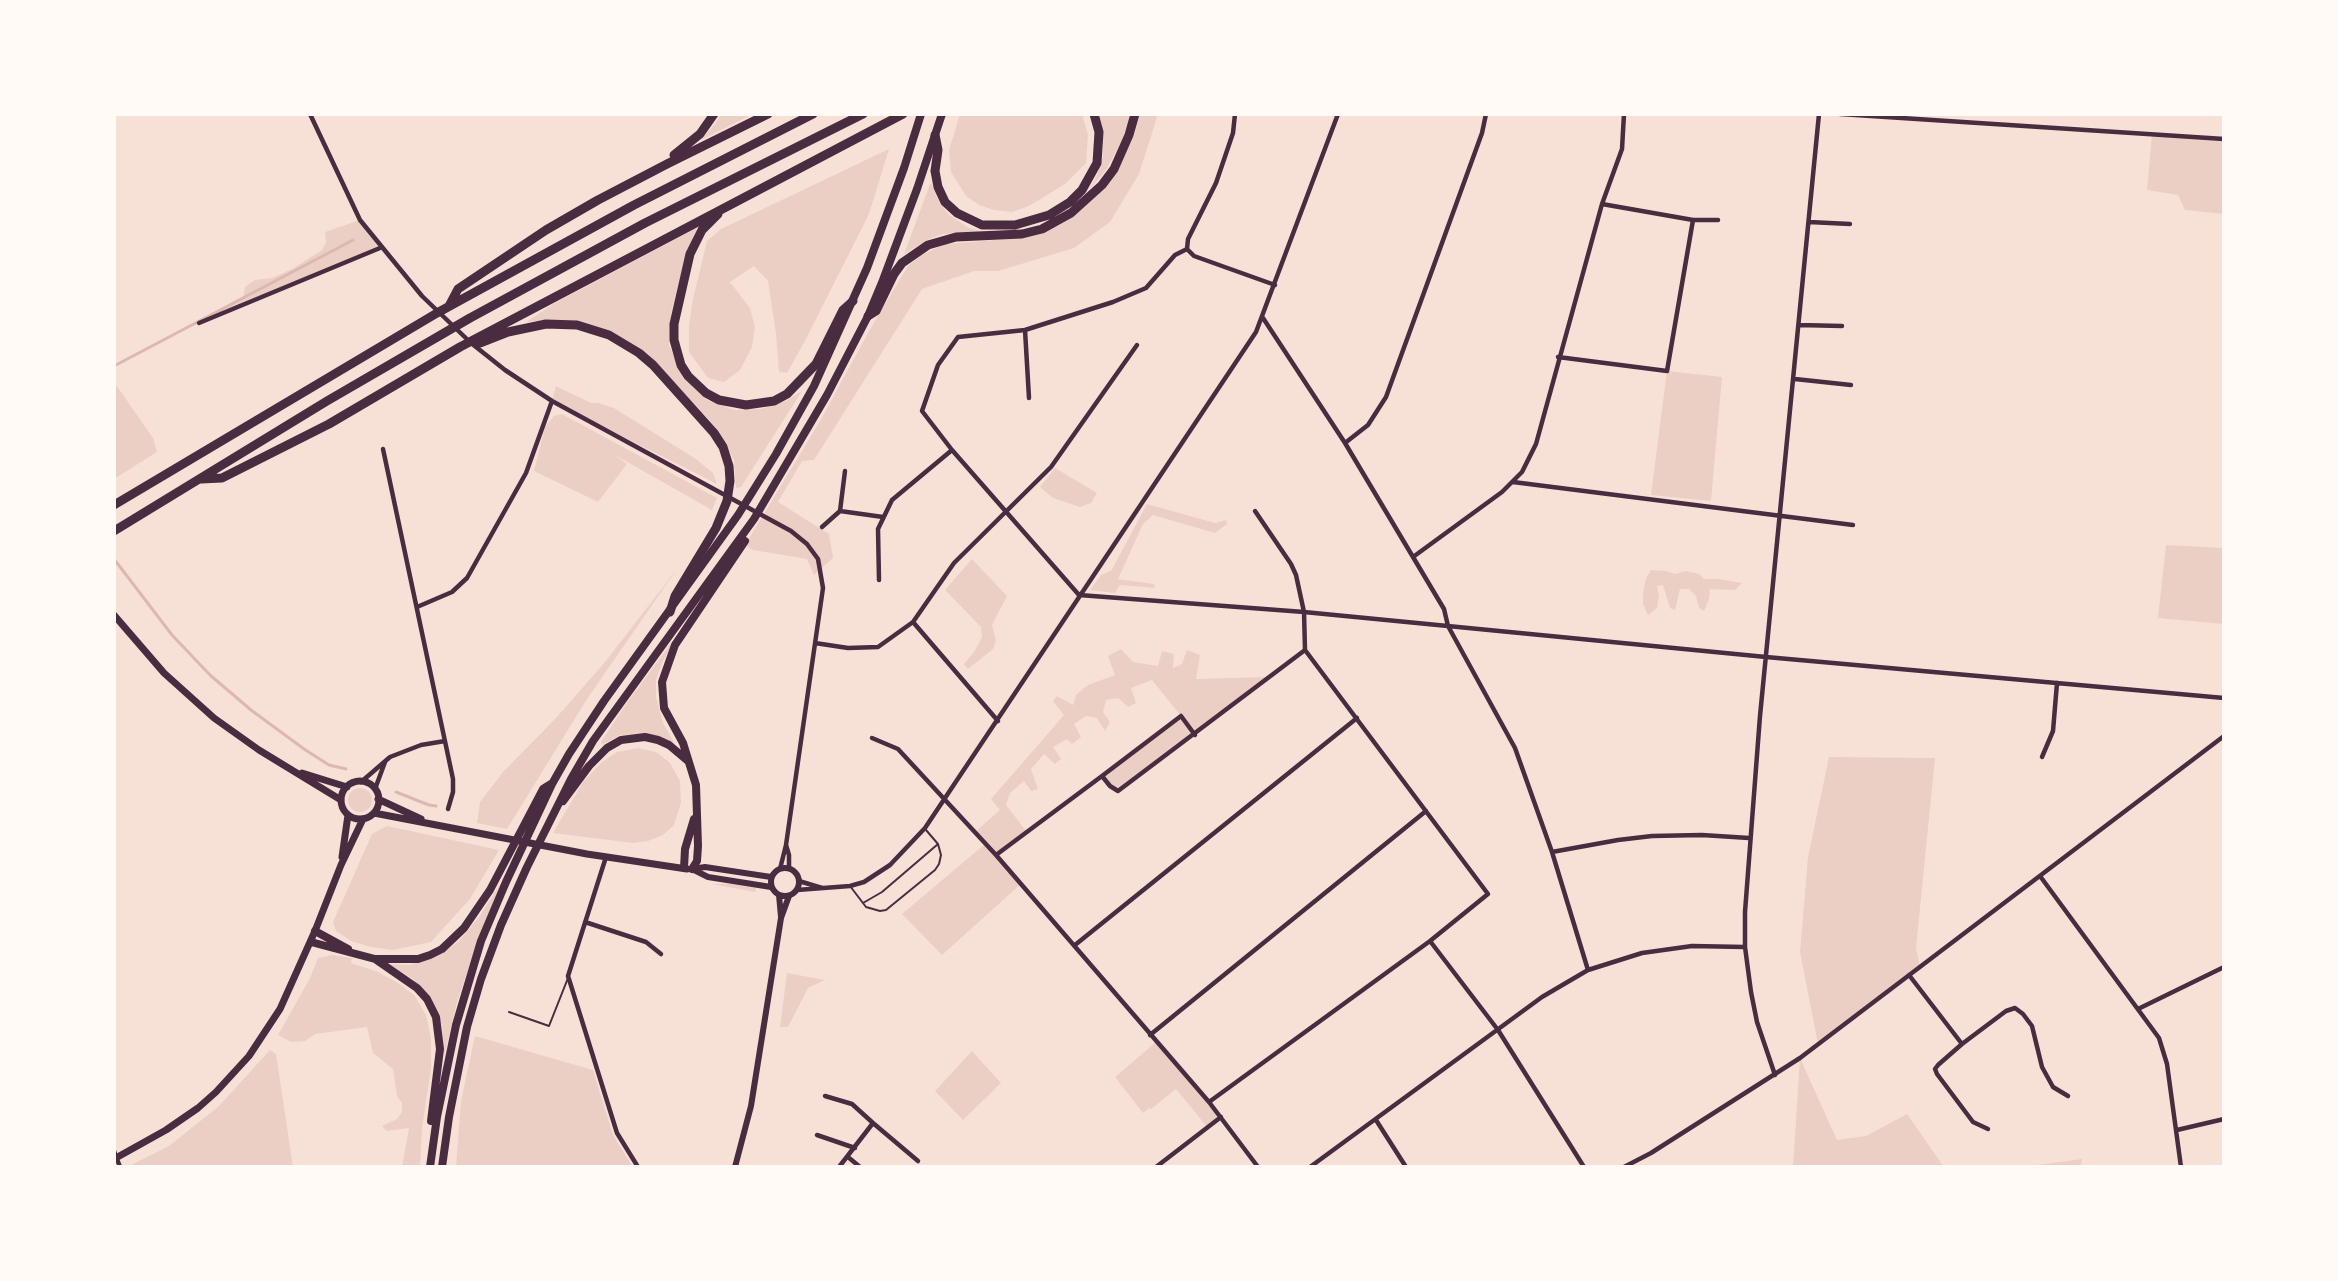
<!DOCTYPE html>
<html>
<head>
<meta charset="utf-8">
<style>
	body { margin:0 }
	#map { position:relative; width:2338px; height:1281px; overflow:hidden; background:#f7e1d7; font-family:"PT Sans",sans-serif }
	canvas { display:block }
	.frame { position:absolute; inset:0; border:116px solid #fffaf5; pointer-events:none }
</style>
</head>
<body>
<div id="map">
<canvas width="2338" height="1281"></canvas>
<div class="frame"></div>
</div>
<script>
const g = document.querySelector('canvas').getContext('2d');
g.lineJoin = 'round';
function paint(path, color) { g.fillStyle = color; g.fill(path, 'evenodd'); }
const poly = rows => new Path2D(rows.map(r => 'M' + r).join(''));
function trace(path, color, width, dash) { g.strokeStyle = color; g.lineWidth = width; g.lineCap = dash ? 'butt' : 'round'; g.setLineDash(dash || []); g.stroke(path); }
paint(poly([
	[721,114,753,114,701,140,715,124],
	[960,114,1082,114,1088,135,1086,163,1065,184,1029,206,1012,212,994,210,979,205,966,196,951,172,949,150],
	[1098,114,1131,114,1121,142,1106,170,1087,192,1096,178,1103,157,1103,137],
	[1140,114,1158,114,1139,174,1110,222,1074,248,998,271,974,271,922,289,814,460,802,461,778,502,829,534,833,558,814,575,807,559,753,550,745,545,820,421,873,324,908,266,922,255,945,244,1023,238,1060,225,1072,217,1105,188,1117,171,1134,136],
	[2152,134,2224,139,2224,214,2185,210,2178,195,2147,190],
	[889,149,869,214,806,339,787,373,779,372,776,334,768,281,754,266,730,282,750,308,755,327,752,347,740,370,724,382,708,378,689,352,689,325,693,299,707,241,721,229],
	[930,184,932,184,937,198,948,214,969,228,985,232,943,234,929,239,904,254],
	[360,220,380,248,199,323,243,298,245,287,255,280,272,278,294,268,322,250,326,242,325,232],
	[697,228,684,261,671,313,669,345,683,378,707,400,734,410,761,409,786,401,802,391,741,487,736,488,734,460,713,424,648,354,613,332,579,322,547,320,526,322,555,303],
	[1667,371,1722,377,1711,501,1651,495],
	[114,382,153,438,157,452,114,479],
	[556,386,591,403,598,403,614,408,696,459,713,473,717,484,552,401],
	[562,414,717,498,712,510,615,455,627,464,598,502,534,471,545,427,554,416],
	[1055,468,1097,493,1091,503,1080,507,1053,498,1040,487],
	[1147,504,1215,523,1226,520,1227,524,1215,533,1153,515,1143,524,1118,579,1154,584,1155,588,1120,585,1115,593,1090,590,1101,575,1111,571],
	[2166,545,2224,548,2223,624,2158,618],
	[972,559,1007,596,992,625,996,641,993,649,968,669,964,664,974,652,982,637,981,627,945,590],
	[677,569,587,699,507,829,477,823,480,802,503,772,556,718,605,662],
	[1651,570,1666,571,1675,574,1686,571,1699,574,1704,579,1719,579,1742,583,1735,590,1710,589,1709,599,1704,611,1699,608,1696,596,1689,589,1680,589,1675,610,1670,608,1663,585,1657,586,1659,596,1657,608,1648,615,1643,604,1643,593,1646,578],
	[677,635,662,663,656,680,656,697,663,723,675,744,668,740,646,734,620,735,602,745,601,742,624,707],
	[1121,649,1133,662,1158,666,1162,651,1174,654,1173,668,1182,664,1187,650,1200,655,1196,679,1268,677,1118,791,1102,776,1181,716,1152,680,1131,688,1136,703,1128,707,1118,698,1106,700,1103,712,1110,722,1105,731,1097,718,1086,716,1074,724,1081,737,1072,744,1067,739,1053,747,1061,759,1055,764,1044,754,1031,769,1038,789,1031,791,1024,781,1010,793,1006,805,1027,832,997,855,1021,884,942,955,902,914,985,844,975,832,1000,810,991,799,1064,715,1053,701,1057,696,1073,705,1076,695,1088,685,1115,675,1108,656],
	[638,748,656,752,670,763,680,781,681,803,674,825,663,835,648,841,633,843,553,833,583,782,602,762,617,752],
	[1829,757,1935,758,1916,948,1920,967,1818,1044,1800,952,1808,857],
	'348 800a12 12 0 1 1 24 0a12 12 0 1 1-24 0Z',
	[387,826,499,850,470,899,431,942,393,950,371,947,351,941,336,931,333,922,372,834],
	[504,878,481,932,457,1002,444,1057,442,1025,432,1000,413,979,389,964,410,965,443,953,459,941,479,917],
	[712,884,732,884,756,888,755,892],
	[332,955,352,958,351,963,376,971,398,983,414,995,426,1015,431,1039,431,1068,422,1129,420,1167,402,1167,409,1128,387,1131,382,1126,397,1119,402,1112,402,1103,397,1096,393,1069,373,1053,367,1027,315,1034,305,1041,291,1042,278,1035,310,978,318,958],
	[787,973,825,980,808,988,788,1027,780,1027],
	[475,1036,593,1070,613,1135,633,1167,456,1167,461,1101],
	[1156,1042,1221,1117,1208,1128,1176,1089,1151,1109,1149,1108,1143,1113,1115,1077],
	[270,1050,276,1054,293,1167,127,1167,169,1146,219,1106],
	[972,1051,1001,1083,963,1120,935,1091],
	[1800,1058,1837,1140,1866,1136,1907,1114,1944,1167,1793,1167],
	[2082,1159,2081,1167,2023,1167]
]), '#ebcfc5');
trace(poly([
	[114,366,353,240],
	[114,559,172,635,210,675,251,710,304,749,329,765,346,769],
	[396,792,429,805,436,806]
]), '#dcb8b0', 3);
trace(poly([
	[850,886,866,907,880,911,886,910,935,870,939,864,941,855,938,844,926,830],
	[863,903,882,892,938,844],
	[509,1012,549,1026,568,978]
]), '#4a2c40', 2);
trace(poly([
	[310,114,360,220,422,296,471,343,505,370,552,401,791,531,807,544,818,559,823,588,786,845,780,869],
	[1235,114,1233,133,1216,183,1188,239,1187,249,1194,256,1275,285],
	[1840,114,2224,139],
	[1602,204,1693,220,1718,220],
	[1809,222,1850,224],
	[1187,249,1175,255,1146,288,1113,302,1025,330,958,337,938,365,922,411,952,450,1079,595,1304,612,1766,657,2224,698],
	[1263,318,1345,443,1444,609,1448,626,1515,748,1552,852,1588,970],
	[199,323,380,248],
	[1799,325,1842,326],
	[1025,330,1029,398],
	[1558,357,1667,371,1693,220],
	[1795,379,1851,385],
	[1345,443,1368,425,1386,397,1482,133,1486,114],
	[383,449,453,779,453,792,448,809],
	[1513,482,1853,525],
	[840,511,845,471],
	[822,527,840,511,883,517],
	[1413,557,1502,492,1522,472,1536,444,1602,204,1622,149,1624,114],
	[879,580,878,529,892,500,952,450],
	[417,607,452,592,467,578,526,473,552,401],
	[913,622,998,721],
	[815,643,848,648,878,647,913,622,954,563,1051,467,1137,345],
	[872,738,898,749,996,855,1209,1102,1258,1167],
	[2042,757,2053,731,2057,683],
	[1102,776,1181,716,1195,735],
	[361,782,390,757,421,745,445,741],
	[375,789,385,762],
	[786,845,789,855,789,869],
	[1552,852,1618,840,1652,836,1702,835,1749,838],
	[996,855,1102,776,1110,786,1118,791,1305,650],
	[606,857,568,976,617,1133,638,1167],
	[2040,876,2159,1038,2167,1064,2181,1167],
	[799,881,822,888],
	[797,890,850,886,864,882,890,865,925,828,1256,332,1338,114],
	[585,922,646,942,661,954],
	[1430,941,1498,1030,1584,1167],
	[1075,945,1357,718],
	[1909,975,1962,1044,1938,1065,1935,1069,1937,1074,1973,1122,1988,1129],
	[2138,1009,2224,967],
	[1150,1035,1426,811],
	[1962,1044,2006,1011,2015,1008,2023,1014,2032,1026,2042,1067,2053,1087,2068,1096],
	[1775,1075,1757,1022,1751,992,1745,947,1745,912,1760,716,1819,114],
	[825,1096,852,1104,873,1123,839,1167],
	[1209,1102,1430,941,1488,894,1305,650,1304,612,1296,575,1291,564,1255,511],
	[1376,1120,1406,1167],
	[873,1123,918,1161],
	[2177,1130,2224,1119],
	[817,1135,855,1148],
	[114,1151,120,1167],
	[848,1157,860,1167],
	[1156,1167,1221,1117],
	[1310,1167,1542,997,1588,970,1642,953,1692,946,1745,947],
	[1624,1167,1651,1153,1800,1058,2224,736]
]), '#4a2c40', 4.5);
trace(poly([
	'771 882a14 14 0 1 1 28 0a14 14 0 1 1-28 0Z',
	[692,869,708,877,771,887],
	[692,869,705,867,771,877],
	[779,895,781,917],
	[735,1167,751,1106,781,918,789,896]
]), '#4a2c40', 6);
trace(poly([
	[114,615,164,673,214,718,259,750,341,800],
	[302,773,347,787],
	'341 800a19 19 0 1 1 38 0a19 19 0 1 1-38 0Z',
	[378,799,421,819],
	[374,813,587,854,687,869],
	[342,857,348,815],
	[114,1159,166,1130,198,1108,216,1092,249,1056,280,1009,315,931,341,865,363,819]
]), '#4a2c40', 7);
trace(poly([
	[563,801,589,766,607,748,621,740,645,737,658,740,669,745,688,761],
	[684,868,685,849,694,819],
	[692,869,697,861,698,846,696,785,683,743,664,708,662,682,675,645,745,541],
	[315,931,348,949],
	[311,942,375,959,417,988,427,999,436,1017,440,1049,431,1121],
	[375,959,418,959,430,955,442,949,464,928,490,890,543,789,551,784],
	[430,1167,437,1117,456,1025,481,941,506,882,552,784,569,754,604,701,738,515,776,454,814,386,867,268,904,168,921,114],
	[442,1167,449,1117,467,1027,481,979,501,925,527,867,571,779,593,741,754,519,827,395,868,316,883,280,917,189,942,114]
]), '#4a2c40', 8);
trace(poly([
	[935,135,938,150,935,171,938,187,945,202,957,213,982,225,1015,225,1049,215,1070,202,1082,190,1097,163,1099,132,1094,114],
	[674,155,700,134,714,114],
	[718,214,702,230,690,254,674,324,674,340,681,365,688,376,706,393,719,400,746,405,774,401,787,394,816,364,843,310,853,301],
	[449,306,458,289,546,230,598,200,667,164,768,114],
	[868,316,876,311,894,274,902,263,928,245,956,237,1022,234,1042,229,1071,213,1102,185,1114,169,1129,135,1135,114],
	[480,343,508,332,546,324,577,325,609,335,639,353,653,365,714,433,723,447,729,466,730,481,727,501,716,528,675,596,670,612],
	[201,479,222,478,329,424,460,347,903,114],
	[114,505,437,313,634,205,813,114],
	[114,531,327,401,470,318,645,223,863,114]
]), '#4a2c40', 9);
</script>
</body>
</html>
